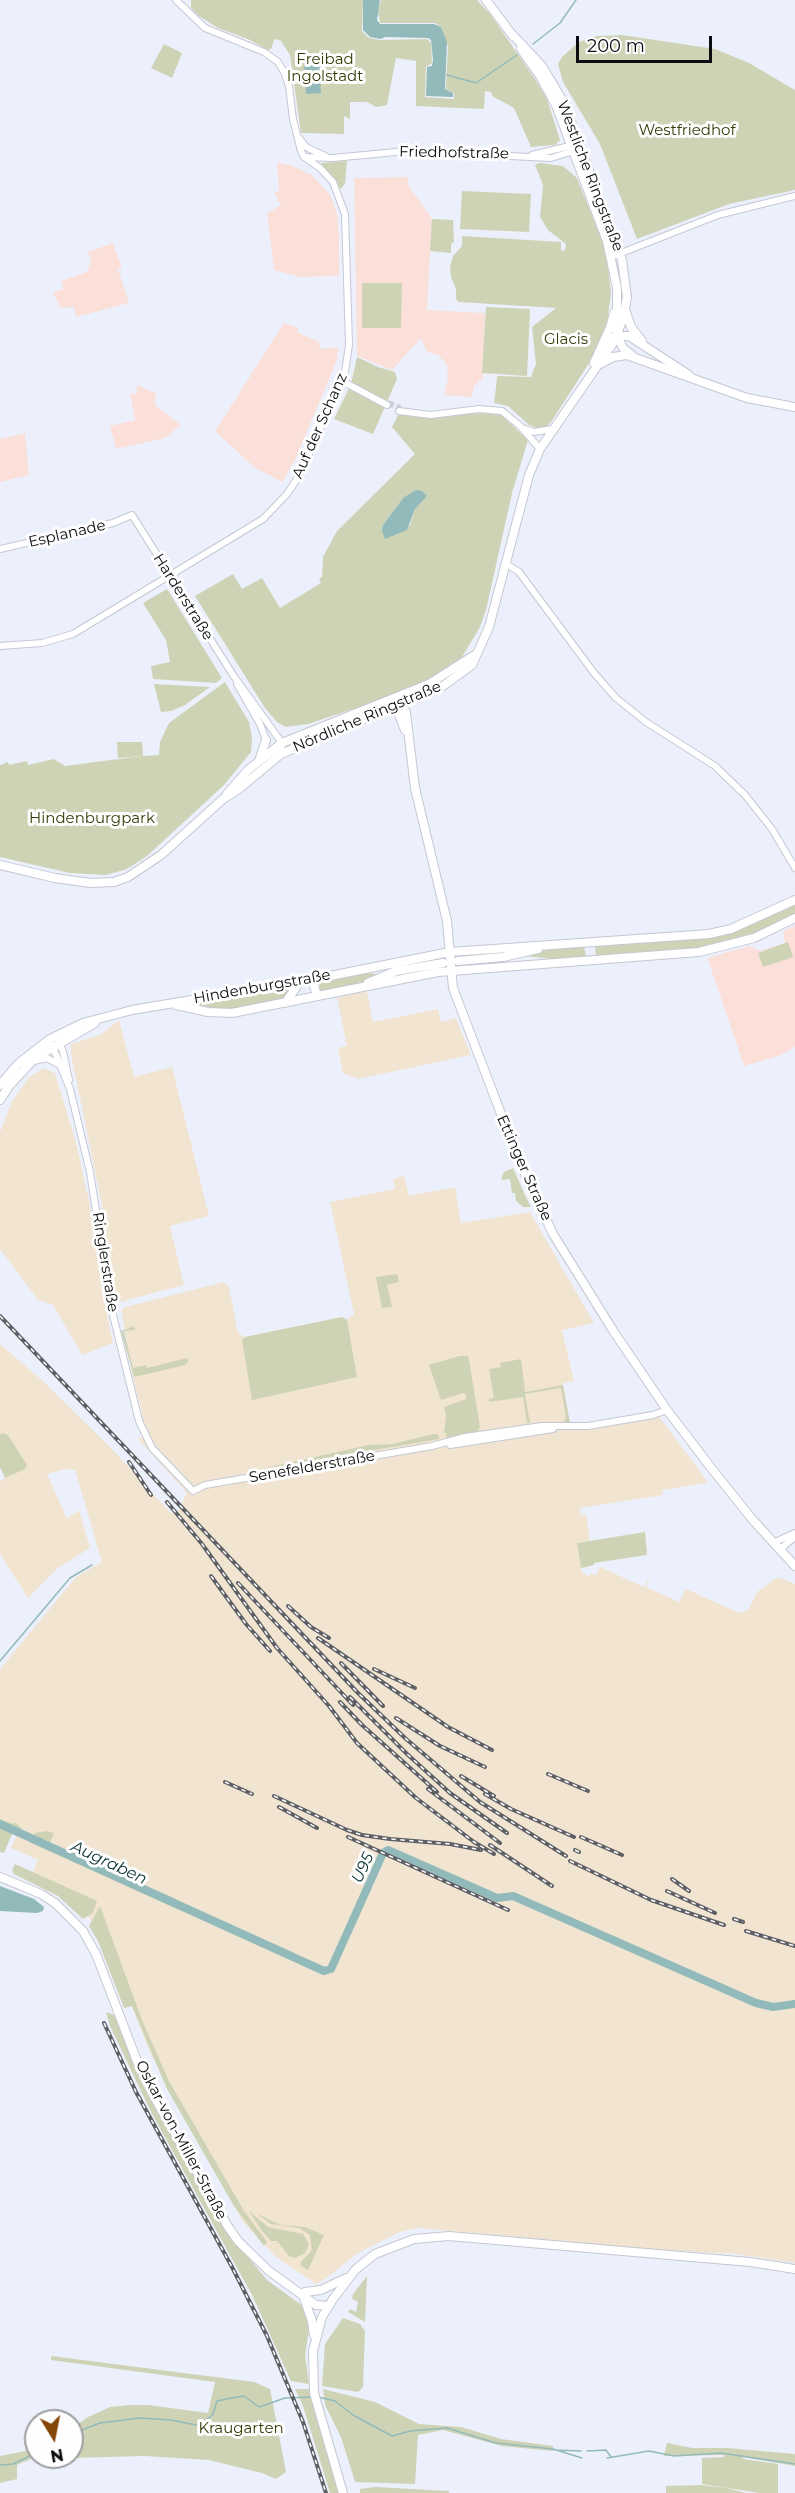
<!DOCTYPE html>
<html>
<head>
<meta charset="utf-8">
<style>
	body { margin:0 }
	#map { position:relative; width:795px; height:2493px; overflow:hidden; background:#ecf0fc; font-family:Montserrat,sans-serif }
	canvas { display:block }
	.north { position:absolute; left:24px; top:2409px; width:60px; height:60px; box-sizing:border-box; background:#fefefe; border:2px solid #9d9e9f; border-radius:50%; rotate:170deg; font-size:16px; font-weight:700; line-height:24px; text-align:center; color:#0c0d11 }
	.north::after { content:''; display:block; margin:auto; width:21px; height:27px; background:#844506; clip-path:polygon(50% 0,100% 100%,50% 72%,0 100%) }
	.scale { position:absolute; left:576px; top:36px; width:136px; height:27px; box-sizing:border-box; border:3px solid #0c0d11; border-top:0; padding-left:8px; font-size:18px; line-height:21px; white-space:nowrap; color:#0c0d11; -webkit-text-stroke:4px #fefefe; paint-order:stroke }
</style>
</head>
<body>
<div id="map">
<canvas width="795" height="2493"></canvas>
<div class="north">N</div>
<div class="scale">200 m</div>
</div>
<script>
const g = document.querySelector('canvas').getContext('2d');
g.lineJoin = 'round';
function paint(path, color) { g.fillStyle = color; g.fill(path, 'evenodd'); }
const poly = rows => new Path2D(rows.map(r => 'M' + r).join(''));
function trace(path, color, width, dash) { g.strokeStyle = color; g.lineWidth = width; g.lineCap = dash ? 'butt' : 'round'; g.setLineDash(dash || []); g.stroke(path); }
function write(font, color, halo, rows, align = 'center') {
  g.font = font + ' Montserrat,sans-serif'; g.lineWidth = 6; g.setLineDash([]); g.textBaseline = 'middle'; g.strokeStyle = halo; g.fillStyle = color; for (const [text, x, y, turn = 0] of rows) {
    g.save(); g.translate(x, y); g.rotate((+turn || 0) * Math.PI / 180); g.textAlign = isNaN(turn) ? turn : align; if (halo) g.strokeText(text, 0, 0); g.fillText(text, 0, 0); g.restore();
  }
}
paint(poly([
	[367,991,373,1022,438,1009,441,1022,456,1018,471,1055,358,1079,343,1073,338,1048,347,1046,337,998],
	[119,1020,134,1077,172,1067,209,1216,170,1226,184,1285,115,1303,102,1206,71,1054,71,1044,100,1035],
	[44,1068,55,1073,77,1146,91,1211,102,1290,113,1343,82,1355,53,1305,38,1300,0,1249,0,1132,11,1103,29,1077],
	[404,1176,409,1196,455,1187,461,1223,530,1212,594,1323,562,1330,574,1381,562,1384,570,1423,593,1422,655,1411,707,1481,706,1483,662,1490,663,1495,580,1508,581,1515,586,1514,590,1541,577,1543,582,1573,588,1576,591,1573,596,1575,600,1567,644,1587,651,1573,646,1587,679,1602,686,1589,739,1613,749,1609,757,1592,778,1577,795,1584,795,2263,736,2254,660,2250,418,2228,400,2232,358,2253,324,2280,316,2284,275,2256,243,2222,168,2089,150,2052,104,1937,71,1895,72,1891,32,1874,38,1860,11,1848,20,1827,0,1819,0,1669,76,1577,102,1562,75,1470,66,1469,47,1474,67,1519,79,1510,90,1548,58,1568,28,1598,0,1554,0,1482,5,1478,0,1467,0,1344,44,1382,114,1451,171,1513,178,1511,187,1493,138,1439,149,1434,144,1422,131,1368,132,1368,121,1310,125,1307,224,1282,229,1287,238,1333,245,1337,342,1317,347,1320,354,1314,330,1202,395,1189,393,1179]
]), '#f1e5d1');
paint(poly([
	[277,162,293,166,312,175,331,196,337,214,339,235,339,276,300,277,274,270,267,213,281,205,274,193,279,192],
	[408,177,409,186,432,219,427,310,485,313,483,380,479,380,478,385,474,385,472,397,444,395,448,379,447,365,438,355,427,352,421,338,392,370,357,356,354,178],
	[113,243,122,268,118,269,129,303,76,317,74,307,60,308,53,292,64,289,61,281,87,272,91,260,88,252],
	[284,323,299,328,297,332,319,342,320,349,338,347,337,360,296,458,282,482,255,468,215,431],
	[138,385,156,394,155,405,181,425,165,438,116,449,110,426,135,420,130,394,136,394],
	[25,433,29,475,0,482,0,439],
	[795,926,795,1047,779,1056,744,1066,708,960,710,957,750,946,760,951,785,943,783,931]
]), '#fae0d9');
paint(poly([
	[191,0,363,0,362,31,369,38,381,40,427,39,431,43,432,63,426,67,425,97,454,99,454,93,446,89,448,46,441,27,435,23,380,23,378,12,381,0,477,0,491,15,537,82,547,99,560,140,555,145,531,147,514,108,492,96,491,92,485,91,484,109,416,106,416,61,396,58,387,105,376,107,367,102,350,102,350,119,344,116,344,134,301,133,290,55,281,41,277,39,274,40,271,49,268,50,250,40,218,28,199,16,191,8],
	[622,35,715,49,749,63,795,90,795,190,729,204,637,239,600,144,563,82,558,64,562,57,579,42,597,36],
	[164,44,182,53,172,78,151,68],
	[347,161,345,184,341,189,321,163],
	[540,163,563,166,577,178,606,251,611,293,607,323,593,357,551,422,547,426,537,428,529,425,508,406,494,403,496,387,497,376,531,377,536,364,532,327,556,308,459,302,456,299,456,289,451,277,450,267,453,256,462,246,462,236,561,242,561,251,565,250,566,244,548,230,540,217,543,185,535,165],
	[462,191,531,194,529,232,460,229],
	[432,219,453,220,454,242,451,244,451,253,430,251],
	[362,283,402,283,401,328,362,328],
	[486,307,530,309,527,376,482,373],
	[357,357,378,367,395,372,397,379,373,434,334,419,351,384],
	[399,413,423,418,482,413,501,415,528,440,512,493,486,610,480,627,462,657,431,678,374,702,308,724,286,727,277,722,265,708,195,596,233,574,242,589,262,578,280,608,321,583,319,579,322,577,323,557,337,531,415,454,392,427],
	[427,496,415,509,410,525,396,535,383,525,403,498],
	[167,589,222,678,216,683,153,679,151,666,170,662,166,640,143,603],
	[225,682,249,722,252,738,251,752,224,785,147,856,127,869,106,875,70,873,0,857,0,765,8,762,9,765,27,761,28,765,54,759,65,766,142,756,118,758,117,742,142,742,143,756,159,755,160,742,169,723],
	[154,684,210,687,185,705,171,711,161,712],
	[795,903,795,915,758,934,693,950,596,957,595,944,727,932,750,925],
	[788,942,793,957,763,967,758,953],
	[584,946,586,958,553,959,525,956,548,949],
	[362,973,380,974,361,984,321,993,319,981],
	[293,986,284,1001,243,1010,220,1011,186,1004],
	[513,1168,525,1195,531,1207,523,1207,516,1201,515,1193,512,1193,510,1179,501,1180,504,1172],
	[397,1274,399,1282,387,1285,392,1307,382,1308,376,1277],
	[342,1317,347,1320,357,1377,252,1400,242,1340,245,1337],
	[134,1326,135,1330,124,1331,133,1368,146,1365,147,1368,187,1358,188,1362,185,1365,134,1377,121,1331],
	[460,1356,468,1356,469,1360,480,1427,478,1431,447,1438,446,1433,444,1433,446,1416,444,1407,466,1399,466,1395,464,1393,441,1400,429,1365],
	[521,1359,525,1392,563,1385,570,1423,564,1422,566,1417,561,1388,525,1394,530,1423,527,1423,523,1397,489,1402,489,1399,494,1398,489,1369,501,1367,500,1363],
	[3,1433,8,1435,27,1465,25,1469,5,1478,0,1467,0,1434],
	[433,1434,438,1434,439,1439,256,1470,369,1445,393,1444],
	[645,1532,647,1555,594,1563,594,1565,581,1568,577,1543],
	[0,1819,13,1824,14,1822,21,1827,17,1836,12,1834,4,1853,0,1852],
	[46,1831,54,1833,50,1843,176,1899,175,1903,179,1905,177,1909,29,1842,35,1833],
	[15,1864,97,1901,93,1913,83,1919,58,1896,14,1874,12,1870],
	[100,1906,142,2020,169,2081,244,2211,267,2242,264,2246,234,2206,167,2089,132,2006,124,2008,98,1941,89,1926],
	[106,2012,114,2015,136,2068,155,2104,224,2228,267,2280,304,2307,309,2330,305,2355,309,2384,291,2381,252,2295,151,2112,110,2026],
	[249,2211,268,2227,303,2234,309,2244,305,2253,295,2258,289,2256,277,2241,271,2241,262,2231],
	[256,2213,280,2225,305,2227,324,2235,308,2270,301,2266,301,2262,312,2250,310,2235,299,2228,271,2224],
	[367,2276,365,2322,348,2312,350,2309,356,2312,358,2302,352,2299,353,2294],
	[343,2318,360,2324,365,2331,363,2387,358,2392,322,2386,325,2344],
	[51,2356,254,2382,270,2389,286,2472,276,2479,262,2473,209,2460,144,2456,71,2458,72,2428,88,2417,110,2407,129,2405,148,2405,208,2413,215,2382,51,2360],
	[295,2389,309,2389,339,2493,330,2493,303,2406],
	[323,2389,375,2402,419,2424,461,2427,501,2439,553,2446,553,2451,502,2446,443,2430,418,2435,415,2484,355,2482,341,2437,325,2405],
	[667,2443,692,2448,728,2448,795,2454,795,2466,743,2457,743,2459,778,2464,778,2493,759,2493,702,2484,702,2458,724,2457,724,2455,664,2456],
	[36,2449,36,2457,17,2465,17,2479,0,2483,0,2456],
	[701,2485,726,2488,746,2493,666,2493,666,2486],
	[375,2487,449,2491,449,2493,360,2493,360,2489]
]), '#ced3b5');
paint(poly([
	[363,0,380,0,377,20,380,24,434,24,441,27,447,42,445,89,453,93,453,97,426,96,427,67,432,66,433,60,431,40,428,38,385,37,381,39,370,37,363,30],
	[319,59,321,93,306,94,304,60],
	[416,490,422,491,427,496,415,509,407,530,385,539,382,531,383,525,403,498],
	[0,1886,34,1899,44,1907,43,1911,37,1913,0,1911]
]), '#93baba');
trace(poly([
	[533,44,560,23,576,0],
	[447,75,476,83,517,55],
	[0,1661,70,1578,92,1565],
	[0,1824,18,1833],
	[31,1839,179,1907],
	[318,2397,335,2401,353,2415,392,2436,410,2431,447,2428,496,2443,553,2449,582,2458],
	[72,2434,100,2423,140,2418,171,2420,196,2425,202,2424,213,2414,217,2401,237,2397,244,2396,259,2407,285,2398,313,2397],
	[555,2450,581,2451],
	[587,2451,606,2450,611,2457],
	[607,2458,649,2451,674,2456,721,2453,795,2464],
	[0,2465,13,2464,36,2453]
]), '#93baba', 1.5);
trace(poly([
	[0,1824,324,1971,331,1969,383,1853,388,1850,497,1898,513,1896,756,2003,773,2007,795,2004]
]), '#93baba', 8);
trace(poly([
	[388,403,400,408]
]), '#caced9', 6, [6, 3]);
const minor = poly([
	[299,138,306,147,327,157],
	[532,155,574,145],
	[304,157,333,158,406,151,551,158,577,150],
	[611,257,718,215,795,196],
	[342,381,387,405],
	[399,411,431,415,479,409,502,411,520,426,540,449],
	[523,428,534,432,553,429],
	[0,549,113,523,132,515,233,675,282,743,281,754],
	[505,563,519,572,594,673,616,698,646,722,715,766,745,795,772,829,795,868],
	[0,646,42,643,73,634,263,519,287,494,299,476,345,372,349,345,345,214,333,182,320,168,304,157,301,151,293,119,289,86,284,72,278,62,264,52,205,28,176,0],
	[237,684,260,724,266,740],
	[56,1035,63,1052,69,1080],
	[52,1045,70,1089,90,1172,111,1307,139,1421,152,1448,193,1491,205,1485,432,1446,465,1437,542,1426,588,1426,653,1415,667,1410],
	[34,1061,47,1058,60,1065],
	[450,1445,553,1429],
	[773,1543,795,1533],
	[779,1550,795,1537]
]);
const major = poly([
	[486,0,513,36],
	[521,49,540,76,556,105,607,241,617,288,617,336,623,348,633,356],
	[626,312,631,327,642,341],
	[603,343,617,336,629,336,689,375],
	[594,363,610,328,614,313],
	[600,364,613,357,627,355,747,398,795,407],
	[394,702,405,730],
	[402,703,406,713,415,788,447,921,453,988,519,1161,553,1234,614,1332,667,1410,712,1469,752,1519,795,1566],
	[260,758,266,740],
	[227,794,248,770,282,743,429,684,476,654],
	[0,865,55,878,90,883,114,882,128,877,161,855,223,799,239,789,281,754,443,686,472,665,489,627,529,475,540,449,613,343,623,319,627,297,622,260,564,103,542,66,510,32],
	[458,961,503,957,538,949],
	[312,979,317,996],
	[368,983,396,971,443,963],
	[285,1003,300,982],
	[176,1005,208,1012,232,1013,438,972,699,952,754,938,795,918],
	[0,1085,18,1064,50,1039,83,1023,132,1010,300,982,450,952,709,934,731,929,795,900],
	[0,1100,9,1086,35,1058,95,1023],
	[0,1877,41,1894,55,1903,83,1931,96,1954,137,2061,156,2100,227,2225,238,2241,269,2271,316,2305,328,2306],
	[305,2292,321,2290,346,2278],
	[304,2298,312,2321,314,2335],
	[343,2493,314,2393,313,2351,322,2317,333,2299,356,2269,375,2254,414,2239,449,2236,750,2262,795,2269]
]);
trace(minor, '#c4c8d3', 8);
trace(major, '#c4c8d3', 10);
trace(minor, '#fff', 6);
trace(major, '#fff', 8);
const rail = poly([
	[0,1316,358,1693,405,1738,480,1802,566,1856],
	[129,1462,151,1495],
	[167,1502,202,1544,277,1648,329,1706,357,1743,416,1798,474,1842,494,1854],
	[211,1576,246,1624,270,1651],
	[238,1583,353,1705],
	[288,1606,311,1627,329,1638],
	[318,1638,448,1727,492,1750],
	[341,1663,383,1706],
	[374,1669,415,1688],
	[350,1697,407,1754,450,1793,507,1833],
	[340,1702,362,1725,437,1792],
	[396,1718,440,1746,485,1767],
	[548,1774,588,1791],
	[461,1776,494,1796],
	[225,1782,252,1794],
	[428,1789,500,1843],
	[485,1794,511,1809,574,1837],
	[274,1796,347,1830,362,1835,390,1839,450,1844,481,1850],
	[279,1807,317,1828],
	[348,1837,508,1910],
	[581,1837,622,1855],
	[490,1845,552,1886],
	[575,1850,579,1852],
	[570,1861,651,1900,724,1925],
	[672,1879,689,1891],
	[667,1891,715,1913],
	[734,1919,743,1922],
	[746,1931,795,1946],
	[104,2023,136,2092,232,2267,267,2336,303,2422,326,2493]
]);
trace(rail, '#5d5f65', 4);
trace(rail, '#fefefe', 1.5, [4.5]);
write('15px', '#373c07', '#fefefe', [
	["Freibad",325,60],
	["Ingolstadt",325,77],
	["Westfriedhof",687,131],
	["Glacis",566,340],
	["Hindenburgpark",92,819],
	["Kraugarten",241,2429]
]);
write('15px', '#0c0d11', '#fefefe', [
	["Friedhofstraße",454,153,1],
	["Westliche Ringstraße",590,176,69],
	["Auf der Schanz",320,426,-66],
	["Esplanade",67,534,-13],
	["Harderstraße",183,597,58],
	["Nördliche Ringstraße",367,717,-23],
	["Hindenburgstraße",262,987,-10],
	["Ettinger Straße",524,1168,66],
	["Ringlerstraße",105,1262,81],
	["Senefelderstraße",312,1467,-10],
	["Oskar-von-Miller-Straße",181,2140,62]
]);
write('italic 16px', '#093131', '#fefefe', [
	["Augraben",109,1863,25],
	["U95",363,1868,-65]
]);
</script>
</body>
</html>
